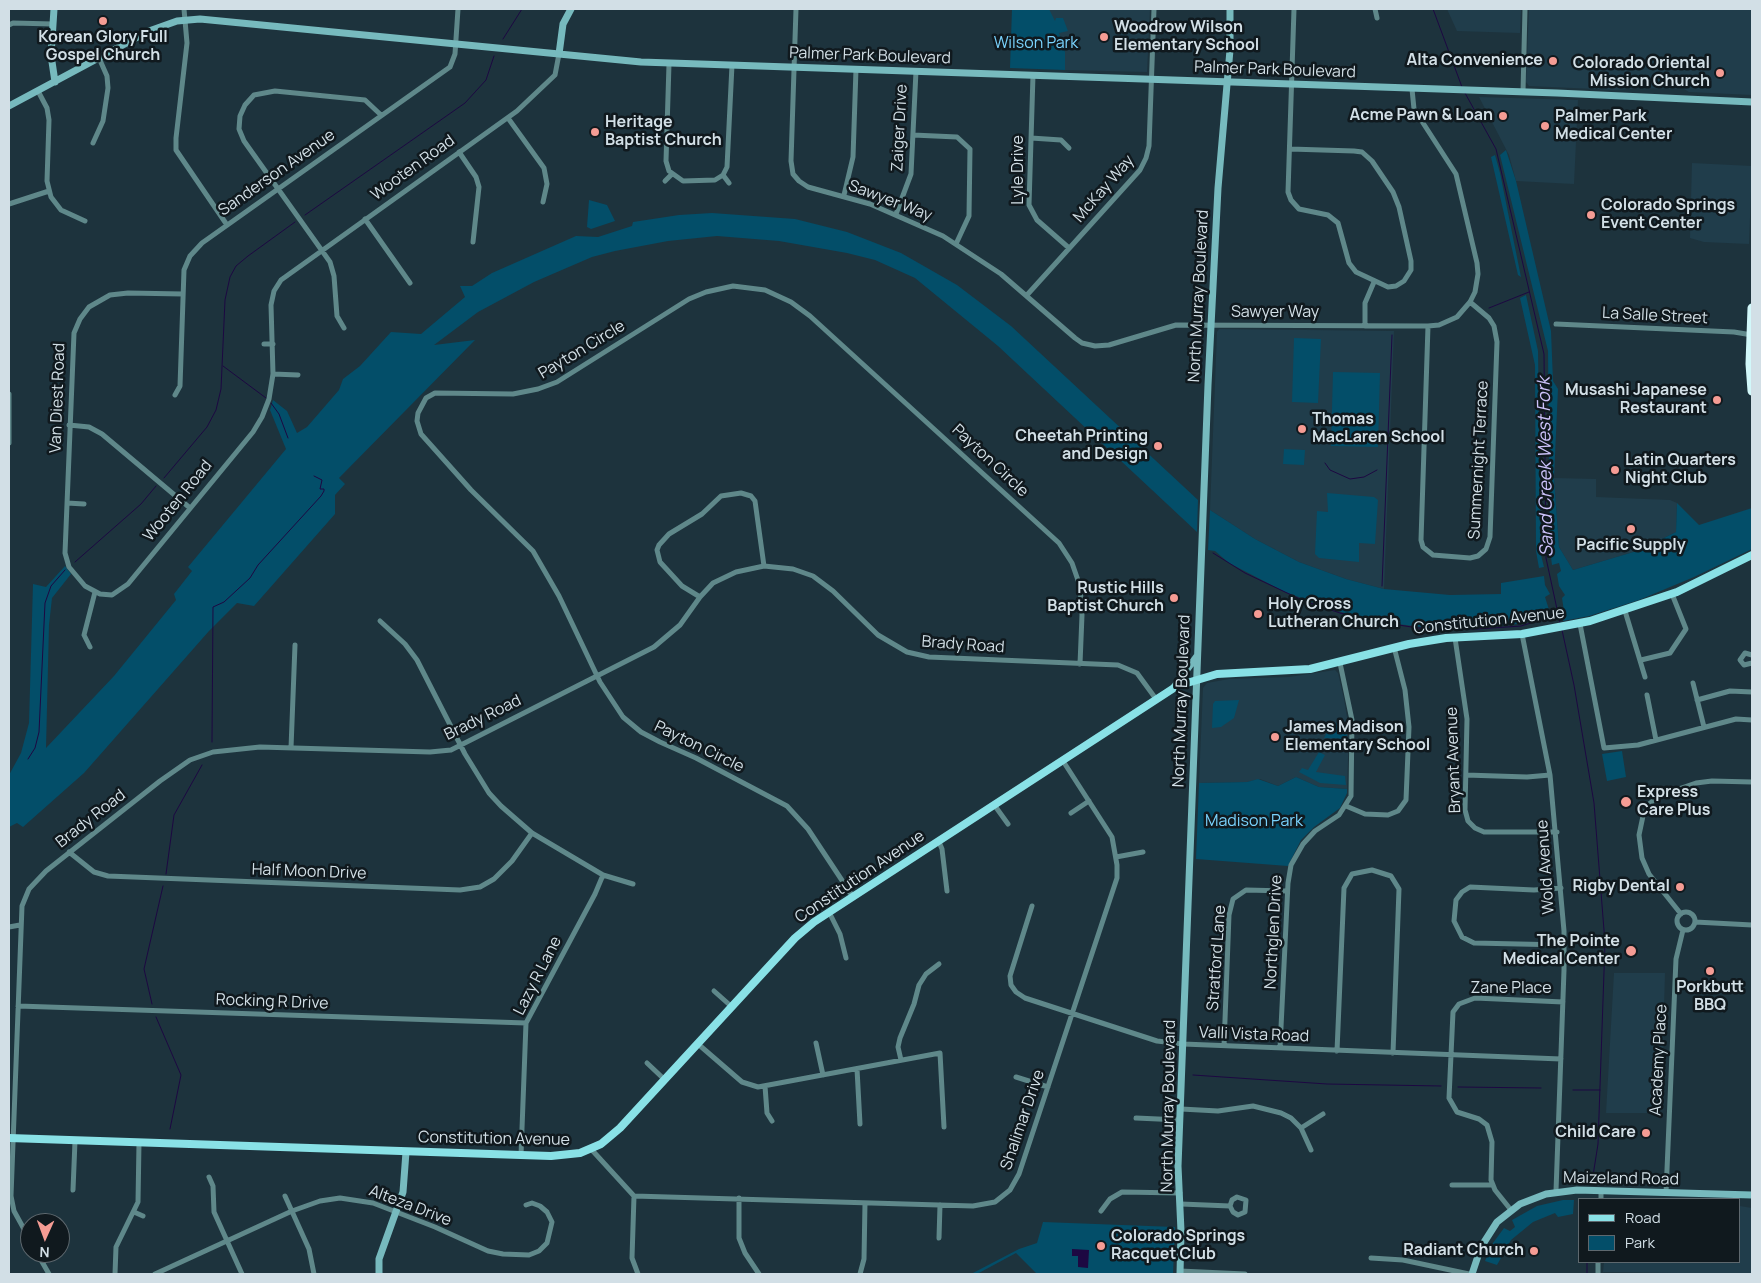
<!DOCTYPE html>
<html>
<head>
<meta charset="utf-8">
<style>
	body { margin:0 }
	#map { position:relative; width:1761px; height:1283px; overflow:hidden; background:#1d333d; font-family:Manrope,sans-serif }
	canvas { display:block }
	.frame { position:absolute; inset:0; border:10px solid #d2dfe6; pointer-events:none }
	.legend { position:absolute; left:1578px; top:1198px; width:162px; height:65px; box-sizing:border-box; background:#10191e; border:1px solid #5e686e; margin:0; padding:6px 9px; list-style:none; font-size:15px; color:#d2dfe6 }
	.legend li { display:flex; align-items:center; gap:10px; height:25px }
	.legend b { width:25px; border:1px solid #5e686e }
	.north { position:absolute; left:20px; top:1213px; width:50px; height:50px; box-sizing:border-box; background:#10191e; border:1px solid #5e686e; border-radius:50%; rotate:182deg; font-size:14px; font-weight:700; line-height:20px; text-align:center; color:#d2dfe6 }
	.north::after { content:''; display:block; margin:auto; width:18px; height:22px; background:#f59c94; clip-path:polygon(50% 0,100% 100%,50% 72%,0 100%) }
</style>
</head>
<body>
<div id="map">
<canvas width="1761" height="1283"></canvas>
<div class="frame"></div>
<ul class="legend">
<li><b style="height:6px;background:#89e1e6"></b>Road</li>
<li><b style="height:14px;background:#034e69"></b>Park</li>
</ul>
<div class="north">N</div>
</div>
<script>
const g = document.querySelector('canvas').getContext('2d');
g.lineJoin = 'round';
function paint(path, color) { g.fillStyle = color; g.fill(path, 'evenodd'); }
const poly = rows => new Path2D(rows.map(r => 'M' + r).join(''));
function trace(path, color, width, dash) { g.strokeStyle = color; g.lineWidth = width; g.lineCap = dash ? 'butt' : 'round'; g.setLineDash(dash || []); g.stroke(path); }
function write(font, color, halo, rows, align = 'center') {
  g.font = font + ' Manrope,sans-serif'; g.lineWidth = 5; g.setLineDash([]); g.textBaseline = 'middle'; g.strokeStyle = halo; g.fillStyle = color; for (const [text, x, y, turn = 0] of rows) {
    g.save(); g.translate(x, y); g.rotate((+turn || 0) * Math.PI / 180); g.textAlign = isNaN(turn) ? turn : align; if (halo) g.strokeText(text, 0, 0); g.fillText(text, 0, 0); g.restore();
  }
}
paint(poly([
	[1039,9,1150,9,1147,72,1065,70,1065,52],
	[1447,9,1521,9,1520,33,1457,31],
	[1529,9,1752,9,1752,95,1689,92,1684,89,1639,88,1617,90,1529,86,1526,82],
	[1479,97,1578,100,1574,184,1516,181,1509,155],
	[1692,163,1752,166,1749,244,1704,242,1690,238],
	[1219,329,1394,331,1384,589,1346,579,1299,562,1255,539,1210,510,1217,332],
	[1554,478,1596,479,1596,497,1670,500,1677,503,1676,532,1640,550,1573,570,1559,547],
	[1335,670,1338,673,1344,699,1349,729,1347,789,1319,787,1296,777,1278,786,1260,779,1247,782,1199,783,1203,688,1207,683,1229,679,1289,677],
	[1614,973,1665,973,1661,1113,1606,1113],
	[1740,1206,1752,1208,1752,1274,1603,1272,1604,1262,1740,1262]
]), '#203d4b');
paint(poly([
	[1012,9,1049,9,1055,21,1056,18,1063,18,1068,31,1059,33,1065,52,1065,70,1010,68],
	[1506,150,1516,181,1551,331,1553,381,1558,389,1554,478,1559,547,1573,570,1640,550,1676,532,1677,503,1699,525,1752,508,1752,549,1694,577,1639,600,1589,616,1563,621,1564,611,1562,598,1565,595,1559,586,1557,574,1561,571,1559,563,1552,565,1550,550,1548,351,1500,155],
	[1495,155,1500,173,1521,277,1518,275,1491,157],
	[589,200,607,205,615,221,591,229,587,227],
	[712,213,795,219,847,232,901,253,957,285,1011,326,1198,500,1197,532,998,346,915,278,875,260,847,253,779,241,717,236,668,241,615,251,592,257,534,282,478,312,434,345,475,340,339,478,345,484,335,495,335,514,254,606,237,603,209,631,84,773,23,827,17,823,9,827,9,775,21,753,29,723,33,584,46,587,65,566,71,574,52,598,49,625,46,748,114,676,176,600,174,594,192,571,188,567,286,449,270,410,273,400,287,411,297,433,307,427,339,390,343,379,360,366,391,332,421,334,465,297,460,286,472,286,492,273,576,236,598,237,632,226,633,222,679,215],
	[1526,295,1538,351,1541,555,1544,567,1539,568,1536,551,1535,365,1520,298],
	[1294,338,1321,339,1318,403,1292,402],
	[1333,372,1380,373,1378,447,1331,446],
	[1284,449,1305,450,1304,465,1283,464],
	[1327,493,1374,497,1378,500,1375,544,1359,543,1359,562,1319,558,1315,554,1317,511,1328,512],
	[1210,510,1255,539,1299,562,1346,579,1384,589,1450,595,1501,594,1501,583,1544,576,1545,585,1550,594,1545,597,1551,616,1517,624,1467,628,1429,628,1382,622,1337,611,1285,592,1229,563,1215,551,1208,550],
	[1239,700,1234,718,1221,727,1212,728,1213,704,1215,701],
	[1332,723,1346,724,1347,739,1324,738],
	[1622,751,1626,777,1607,781,1602,754],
	[1319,752,1325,755,1316,772,1345,776,1346,785,1320,783,1299,772,1302,768,1308,770],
	[1296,777,1319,787,1347,789,1347,793,1340,808,1314,827,1301,840,1288,866,1196,859,1199,783,1247,782,1258,779,1278,786],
	[1563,1200,1574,1200,1573,1214,1558,1217,1555,1213,1533,1222,1511,1240,1497,1265,1485,1261,1493,1243,1504,1228,1510,1231,1515,1227,1512,1220,1537,1206],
	[1043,1222,1175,1227,1173,1274,1037,1274,1016,1253,977,1274,971,1274,1019,1249,1037,1243]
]), '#034e69');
paint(poly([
	[1072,1249,1089,1250,1088,1268,1078,1267,1078,1256,1072,1256]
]), '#1d0842');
trace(poly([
	[1433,9,1462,87],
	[503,39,522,9],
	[1465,93,1496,149,1544,354,1546,558,1560,623],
	[305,215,465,103,486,80,494,56],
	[1489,308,1529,292],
	[223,366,266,398],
	[271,403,279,414,288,438],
	[1325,463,1330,470,1350,479,1364,477,1377,470],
	[164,478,207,427,216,410,221,389,225,300,230,277,236,266,248,256,295,222],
	[1213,553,1245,573,1304,601,1340,613,1386,623,1418,628,1477,629,1521,626,1557,615],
	[75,562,141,504,156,486],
	[1382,586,1392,335],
	[1562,630,1574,685,1594,803,1605,943,1598,1144,1592,1182],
	[212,742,213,607,224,602,250,578,258,565,321,496,324,491,324,489,320,489,322,480,314,476],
	[28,759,35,748,39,732,45,603,51,586,65,570],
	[166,874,174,815,202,765],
	[152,1004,144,969,163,886],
	[156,1017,181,1075,170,1129],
	[1193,1075,1327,1084,1441,1086],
	[1458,1087,1541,1088],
	[1573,1090,1600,1090],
	[1587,1274,1587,1262]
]), '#1d0842', 1);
trace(poly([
	[184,9,187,43,176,138,176,150,227,225],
	[796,9,791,161,793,174,799,181,808,187,870,204,943,236,1001,274,1075,338,1082,343,1095,346,1109,345,1176,325,1428,326,1439,325,1457,317,1470,302,1475,292,1478,274,1477,263,1456,174,1414,109,1412,89],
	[1375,9,1377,18],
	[9,25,13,23,53,24],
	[669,64,666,161,669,171,683,181,715,180,723,175,727,167,732,65],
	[1033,75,1029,205,1037,220,1069,248],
	[38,91,47,108,49,120,47,181,51,197,61,210,85,221],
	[1523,92,1525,9],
	[508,118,544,168,547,184,543,202],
	[913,135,957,137,970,149,969,216,956,244],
	[1031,138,1061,140,1069,148],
	[93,143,103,121,108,88,107,76,99,58],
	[1290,149,1354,151,1362,152,1372,161,1393,192,1399,207,1411,261,1411,270,1404,281,1396,286,1388,287,1356,272,1349,263,1338,223,1328,215,1299,209,1291,200,1288,192,1294,9],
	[459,152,476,177,479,187,473,242],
	[723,175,729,183],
	[665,181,672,174],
	[844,195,853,157,856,69],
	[9,204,49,191],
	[896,214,911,174,916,71],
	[365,219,410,283],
	[183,294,128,293,110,295,89,307,80,319,74,333,65,553,69,567,85,586,100,594,112,595,128,584,253,432,262,417,269,399,273,374,271,305,274,291,281,280,517,111,555,75,559,54],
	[1027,295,1140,170,1146,158,1149,146,1154,9],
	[1556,324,1734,332,1752,335],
	[1365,326,1365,303,1374,282],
	[1428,326,1421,540,1423,547,1433,555,1470,558,1478,556,1486,549,1490,537,1497,342,1494,326,1489,318,1470,302],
	[344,328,337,316,334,276,330,262,244,141,239,129,240,116,245,105,254,95,275,91,365,100,381,115],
	[264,344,273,344],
	[273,374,298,375],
	[9,394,9,443],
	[175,395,180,386,184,270,190,256,202,243,450,67,455,54,458,9],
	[69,425,89,427,102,434,190,508],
	[67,503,84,504],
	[700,597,682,586,660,562,657,550,659,545,669,534,702,514,721,496,741,493,751,496,755,501,764,566],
	[1625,611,1645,677],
	[380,621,405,644,417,660,465,754,489,793,501,806,532,833,603,875,633,884],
	[1580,624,1604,748,1638,745,1736,719,1752,720],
	[1522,634,1550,775,1564,931,1564,970,1556,1191],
	[1455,638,1467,719,1465,810,1468,821,1475,828,1484,832,1557,832],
	[90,647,84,635,95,592],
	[1752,655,1745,653,1740,660,1744,665,1752,663],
	[1641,660,1670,653,1686,629,1672,594],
	[1693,683,1704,727],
	[1647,695,1656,740],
	[1697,700,1730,691,1752,692],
	[291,748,295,645],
	[1466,775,1527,777,1550,775],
	[995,806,1008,824],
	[1346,806,1365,814,1388,815,1398,811,1406,800,1409,727,1405,690,1394,647],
	[1071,813,1089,801],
	[939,842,942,849,947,891],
	[69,852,94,872,108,876,460,890,480,887,494,879,512,861,532,833],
	[1116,857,1143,852],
	[1561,888,1534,890,1470,887,1462,892,1456,900,1454,921,1462,937,1474,943,1564,945],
	[853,897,808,829,787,806,696,758,660,742,641,732,623,717,600,682,559,596,533,551,471,490,421,434,417,421,418,413,426,398,435,393,513,394,538,389,557,382,689,299,706,292,733,286,765,290,791,302,810,316,1059,543,1072,563,1080,586,1082,615,1080,664],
	[1032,906,1010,976,1011,985,1016,992,1025,998,1157,1041,1183,1044,1561,1059],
	'1677 921a9 9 0 1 1 18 0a9 9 0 1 1-18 0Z',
	[829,912,840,934,846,958],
	[1681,914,1649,874,1642,858,1639,835,1643,816,1649,804,1661,795,1696,783,1712,781,1752,782],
	[1695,922,1752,925],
	[9,927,20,925],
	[714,991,732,1007],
	[18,1006,526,1023],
	[816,1043,823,1075],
	[698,1044,742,1082,758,1087,940,1053,944,1127],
	[1224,1046,1229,915,1233,899,1246,890,1287,891],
	[1280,1048,1288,883,1291,865,1303,844,1315,831,1339,815,1351,796,1352,720,1340,663],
	[1337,1051,1344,888,1352,874,1372,870,1391,876,1399,889,1393,1053],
	[901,1060,898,1047,900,1038,914,1004,919,985,926,974,939,964],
	[647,1063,665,1080],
	[857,1069,860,1124],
	[1016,1077,1048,1087],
	[765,1086,767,1113,772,1121],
	[1181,1109,1218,1111,1253,1106,1281,1113,1291,1118,1301,1128,1311,1150],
	[1136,1118,1180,1120],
	[1301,1128,1323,1114],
	[591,1149,634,1196,632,1258,638,1274],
	[521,1155,526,1023,595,894,603,875],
	[209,1177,213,1186,214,1212,242,1274],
	[1452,1185,1492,1185],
	[73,1190,75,1141],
	[1666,1193,1676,959,1683,930],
	[285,1196,309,1249,314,1274],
	[634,1196,973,1206,995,1202,1010,1190,1019,1174,1117,878,1117,865,1112,837,1063,761],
	[739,1198,739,1238,745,1253,759,1274],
	[1601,1199,1601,1191],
	[1181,1204,1230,1206,1233,1212,1238,1215,1245,1212,1246,1200,1237,1197,1232,1200,1230,1206],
	[1511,1210,1495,1190,1491,1180,1492,1142,1487,1125,1479,1119,1457,1112,1449,1098,1453,1012,1459,1004,1475,998,1563,1002],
	[1101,1211,1110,1199,1122,1192,1180,1193],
	[134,1212,143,1216],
	[939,1238,940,1205],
	[30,1240,14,1211,11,1196,22,906,29,889,46,871,160,781,190,760,213,752,260,747,430,752,451,750,654,647,680,625,700,597,713,583,736,572,764,566,793,569,813,576,833,591,878,635,907,652,929,657,1118,665,1137,673,1156,699],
	[37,1253,49,1274],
	[1371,1258,1403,1260,1469,1274],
	[1180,1271,1245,1274],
	[115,1274,116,1247,138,1202,139,1143],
	[155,1274,292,1211,320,1201,340,1198,373,1203,435,1227,488,1251,503,1254,529,1255,539,1251,547,1243,552,1222,547,1212,540,1206,532,1203,526,1205],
	[860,1274,864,1259,865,1203],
	[1598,1274,1598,1262]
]), '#5f888a', 5);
trace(poly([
	[54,9,51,55,55,82],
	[559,54,563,24,571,9],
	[9,106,149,31,177,21,200,19,641,62,1557,93,1752,102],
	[1174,687,1197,656],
	[379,1274,379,1259,403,1192,406,1152],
	[1180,1274,1181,1231,1178,1166,1208,385,1218,188,1230,50,1230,9],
	[1472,1274,1481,1247,1497,1222,1520,1204,1546,1194,1577,1190,1752,1195]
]), '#77babe', 7);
trace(poly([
	[9,1138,551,1156,580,1153,601,1144,620,1128,795,938,814,922,1177,686,1217,674,1310,669,1409,644,1446,638,1522,634,1590,621,1677,592,1752,555]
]), '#89e1e6', 8);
trace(poly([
	[1752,308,1750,364,1752,391]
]), '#d2f8fa', 9);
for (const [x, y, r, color] of [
	[103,21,5,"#f59c94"],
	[1104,37,5,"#f59c94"],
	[1553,61,5,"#f59c94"],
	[1720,73,5,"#f59c94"],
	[1503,116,5,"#f59c94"],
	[1545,126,5,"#f59c94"],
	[595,132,5,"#f59c94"],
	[1591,215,5,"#f59c94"],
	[1717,400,5,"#f59c94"],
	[1302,429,5,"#f59c94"],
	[1158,446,5,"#f59c94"],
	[1615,470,5,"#f59c94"],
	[1631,529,5,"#f59c94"],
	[1174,598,5,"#f59c94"],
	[1258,614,5,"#f59c94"],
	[1275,737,5,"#f59c94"],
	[1626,802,6,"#f59c94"],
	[1680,887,5,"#f59c94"],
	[1631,951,6,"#f59c94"],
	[1710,971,5,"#f59c94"],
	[1646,1133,5,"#f59c94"],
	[1101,1246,5,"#f59c94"],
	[1534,1251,5,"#f59c94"]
]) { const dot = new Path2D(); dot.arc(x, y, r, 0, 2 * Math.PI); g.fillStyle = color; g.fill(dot); trace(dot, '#10191e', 2); }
write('bold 16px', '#d2dfe6', '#10191e', [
	["Woodrow Wilson",1114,28],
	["Elementary School",1114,46],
	["Korean Glory Full",103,38,"center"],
	["Gospel Church",103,56,"center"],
	["Alta Convenience",1543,61,"right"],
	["Colorado Oriental",1710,64,"right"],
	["Mission Church",1710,82,"right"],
	["Acme Pawn & Loan",1493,116,"right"],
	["Palmer Park",1555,117],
	["Medical Center",1555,135],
	["Heritage",605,123],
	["Baptist Church",605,141],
	["Colorado Springs",1601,206],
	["Event Center",1601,224],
	["Musashi Japanese",1707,391,"right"],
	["Restaurant",1707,409,"right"],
	["Thomas",1312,420],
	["MacLaren School",1312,438],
	["Cheetah Printing",1148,437,"right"],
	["and Design",1148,455,"right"],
	["Latin Quarters",1625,461],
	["Night Club",1625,479],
	["Pacific Supply",1631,546,"center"],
	["Rustic Hills",1164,589,"right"],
	["Baptist Church",1164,607,"right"],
	["Holy Cross",1268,605],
	["Lutheran Church",1268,623],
	["James Madison",1285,728],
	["Elementary School",1285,746],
	["Express",1637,793],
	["Care Plus",1637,811],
	["Rigby Dental",1670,887,"right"],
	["The Pointe",1620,942,"right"],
	["Medical Center",1620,960,"right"],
	["Porkbutt",1710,988,"center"],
	["BBQ",1710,1006,"center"],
	["Child Care",1636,1133,"right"],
	["Colorado Springs",1111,1237],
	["Racquet Club",1111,1255],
	["Radiant Church",1524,1251,"right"]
], 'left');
write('16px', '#79d2fc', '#10191e', [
	["Wilson Park",1036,44],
	["Madison Park",1254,822]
]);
write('16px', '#d2dfe6', '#10191e', [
	["Palmer Park Boulevard",870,56,2],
	["Palmer Park Boulevard",1275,70,2],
	["Zaiger Drive",900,128,-87],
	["Wooten Road",413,168,-36],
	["Lyle Drive",1019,170,-90],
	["Sanderson Avenue",277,173,-35],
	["McKay Way",1104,189,-49],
	["Sawyer Way",890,201,21],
	["North Murray Boulevard",1199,296,-87],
	["Sawyer Way",1275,313],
	["La Salle Street",1655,316,3],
	["Payton Circle",582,350,-31],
	["Van Diest Road",58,398,-88],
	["Summernight Terrace",1479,460,-87],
	["Payton Circle",990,461,43],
	["Wooten Road",178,501,-51],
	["Constitution Avenue",1489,621,-6],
	["Brady Road",963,645,4],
	["North Murray Boulevard",1182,701,-88],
	["Brady Road",483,718,-26],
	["Payton Circle",699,747,26],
	["Bryant Avenue",1454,760,-92],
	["Brady Road",91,819,-38],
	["Wold Avenue",1546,867,-94],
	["Half Moon Drive",309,872,2],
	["Constitution Avenue",860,877,-34],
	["Northglen Drive",1274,932,-87],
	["Stratford Lane",1217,958,-86],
	["Lazy R Lane",538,976,-63],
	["Zane Place",1511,989],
	["Rocking R Drive",272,1002,2],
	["Valli Vista Road",1254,1035,2],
	["Academy Place",1659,1060,-87],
	["North Murray Boulevard",1169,1106,-89],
	["Shalimar Drive",1023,1120,-71],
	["Constitution Avenue",494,1139,1],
	["Maizeland Road",1621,1179,1],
	["Alteza Drive",410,1206,21]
]);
write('italic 18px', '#ccc2fa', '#10191e', [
	["Sand Creek West Fork",1546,467,-91]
]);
</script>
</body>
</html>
